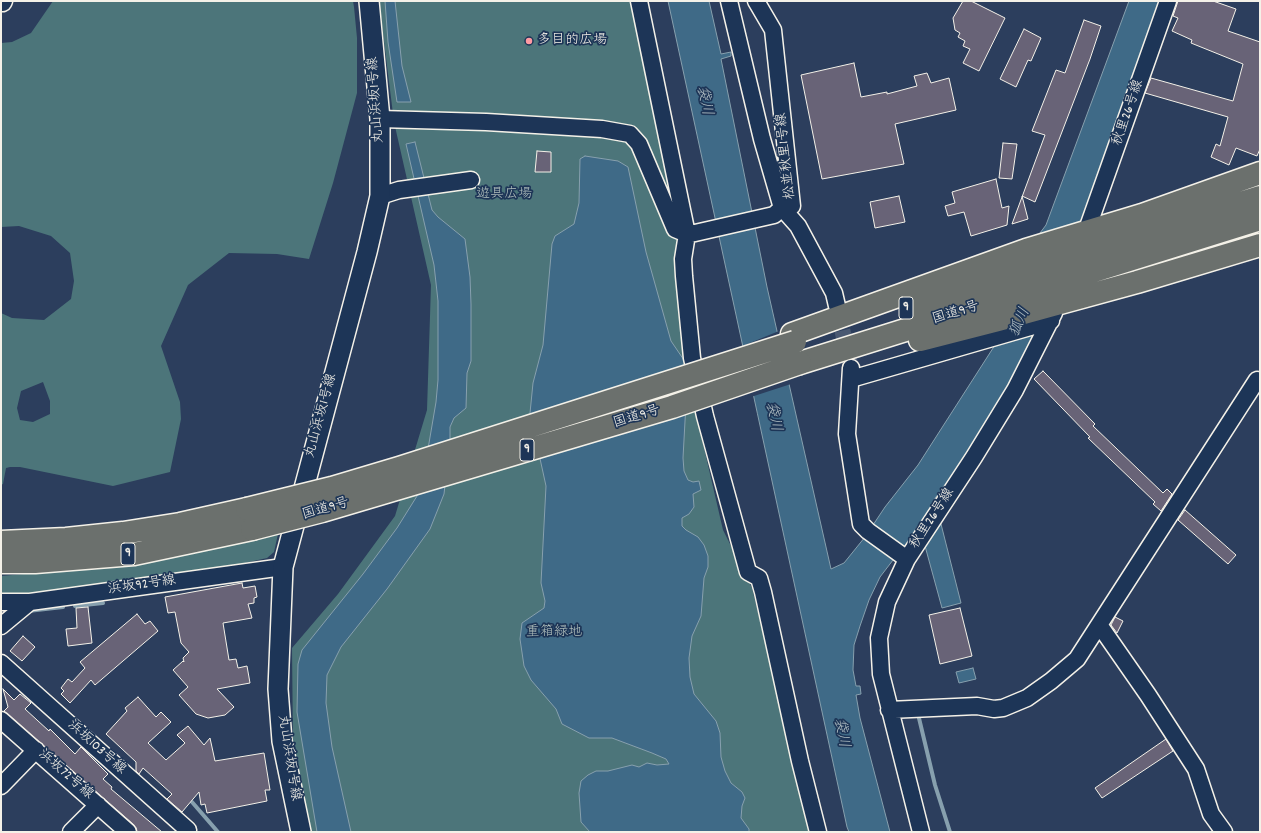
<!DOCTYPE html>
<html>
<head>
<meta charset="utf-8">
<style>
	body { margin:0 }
	#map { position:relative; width:1261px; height:833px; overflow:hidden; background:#2c3e5d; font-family:Dekko,sans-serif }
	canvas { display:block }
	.frame { position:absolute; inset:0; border:2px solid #f4f1e8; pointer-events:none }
</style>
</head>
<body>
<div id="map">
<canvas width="1261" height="833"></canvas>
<div class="frame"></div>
</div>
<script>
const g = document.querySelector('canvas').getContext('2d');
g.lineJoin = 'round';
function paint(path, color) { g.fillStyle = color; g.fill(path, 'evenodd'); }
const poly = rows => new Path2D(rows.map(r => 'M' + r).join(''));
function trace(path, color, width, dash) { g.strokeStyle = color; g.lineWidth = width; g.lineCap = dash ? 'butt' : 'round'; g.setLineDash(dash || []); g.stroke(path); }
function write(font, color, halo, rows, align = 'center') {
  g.font = font + ' Dekko,"Klee One",sans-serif'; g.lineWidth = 3.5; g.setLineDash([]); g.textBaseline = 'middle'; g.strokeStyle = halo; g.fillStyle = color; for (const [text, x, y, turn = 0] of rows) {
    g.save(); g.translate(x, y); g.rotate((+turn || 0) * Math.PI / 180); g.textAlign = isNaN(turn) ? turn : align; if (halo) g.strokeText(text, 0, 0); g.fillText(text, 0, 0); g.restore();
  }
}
paint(poly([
	[53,1,353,1,354,7,357,38,357,93,333,183,309,259,277,254,229,253,188,285,161,346,180,402,181,419,170,472,113,486,20,467,10,467,6,468,3,484,1,485,1,313,12,318,44,320,71,299,74,281,70,253,51,236,19,226,1,227,1,43,12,42,31,33],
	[43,382,50,401,50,414,33,422,20,420,17,408,21,391],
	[379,1,635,1,681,222,682,336,698,422,723,530,752,588,811,832,311,832,293,745,292,648,338,594,395,516,427,410,431,285,394,122],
	[278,534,274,552,267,558,196,574,81,590,1,596,1,576,91,568,201,551]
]), '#4c757a');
const water = poly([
	[385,1,395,1,402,66,411,102,397,102,388,42,385,1],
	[668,1,709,1,721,54,731,52,731,56,721,59,767,287,831,569,844,563,865,537,885,507,918,465,995,345,1040,233,1046,225,1129,1,1162,1,1099,181,1040,333,989,418,944,488,935,498,936,502,920,523,907,549,903,547,880,577,869,600,860,626,854,645,853,670,856,686,860,686,861,694,856,695,860,718,890,832,849,832,847,827,668,1],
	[415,142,432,210,438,217,465,239,470,277,471,304,471,361,467,373,466,408,454,418,450,427,450,440,444,494,430,529,387,589,341,647,327,675,326,703,332,747,351,832,317,832,297,712,298,664,302,650,363,574,397,528,417,496,428,449,436,402,438,380,438,301,434,265,406,144,415,142],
	[585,156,618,161,628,167,646,252,671,341,688,366,683,458,684,471,688,480,693,482,699,481,701,490,693,494,694,507,689,514,682,518,682,526,686,530,698,537,704,545,708,556,708,567,704,578,701,616,692,636,689,658,690,677,694,694,716,721,720,733,721,757,725,771,731,783,742,792,745,798,742,806,741,818,749,829,749,832,590,832,581,822,579,793,581,781,588,775,596,771,608,771,632,765,639,767,647,763,657,765,669,764,666,759,652,753,612,738,589,738,562,724,556,709,531,680,524,666,520,639,522,623,544,608,545,601,541,583,546,486,530,413,533,383,543,345,552,244,555,236,574,224,579,203,580,159,585,156],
	[941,524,961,603,942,608,925,546,941,524],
	[973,668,976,679,959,683,956,672,973,668]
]);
paint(water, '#3f6a87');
trace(water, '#87a0ae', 1);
paint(poly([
	[779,331,791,384,751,397,740,347]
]), '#2c3e5d');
trace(poly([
	[75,606,103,603],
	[28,611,63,607],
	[918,714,935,785,950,832],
	[192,802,218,832]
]), '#87a0ae', 4);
const building = poly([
	[963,1,971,1,1005,18,979,71,963,63,970,49,963,46,965,41,958,37,960,33,955,30,953,18,963,1],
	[1178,1,1213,1,1236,9,1228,31,1260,42,1260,149,1257,156,1236,148,1229,165,1211,157,1216,144,1220,146,1228,117,1145,93,1151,78,1233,101,1243,64,1191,43,1192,40,1172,31,1178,18,1173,16,1178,1],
	[1084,20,1101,26,1090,59,1035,202,1022,196,1028,219,1012,224,1045,135,1032,131,1056,70,1065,73,1084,20],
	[1024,29,1041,38,1031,61,1028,60,1016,87,1000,79,1024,29],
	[854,63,861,97,887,92,887,94,917,86,914,76,927,73,931,83,949,78,956,110,895,124,904,164,822,179,801,75,854,63],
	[1003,143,1017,144,1012,179,999,178,1003,143],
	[537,151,551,152,551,172,535,172,537,151],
	[996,179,1002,208,1009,206,1007,225,971,236,964,212,948,216,945,206,955,203,952,192,996,179],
	[899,196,905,222,875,228,870,202,899,196],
	[1043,371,1095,424,1093,426,1163,493,1167,489,1172,494,1161,511,1153,504,1155,502,1088,438,1090,437,1034,379,1043,371],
	[1185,510,1236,555,1228,564,1178,520,1185,510],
	[242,583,243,588,255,586,257,597,254,598,254,603,248,604,252,618,223,623,229,660,236,659,238,668,247,666,250,683,217,689,234,707,225,715,208,718,196,714,179,695,188,687,173,670,183,661,184,662,183,658,189,652,181,643,175,612,168,613,165,597,242,583],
	[88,607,92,643,68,646,66,629,77,628,76,608,88,607],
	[960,608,972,656,940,664,929,615,960,608],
	[137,614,145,624,150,621,158,631,95,685,91,680,70,703,61,694,64,691,61,688,68,679,72,682,85,668,80,662,137,614],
	[1115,617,1123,621,1117,633,1111,625,1115,617],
	[23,636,35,647,22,661,10,651,23,636],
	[3,689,14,700,20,694,31,703,25,709,49,731,50,729,75,754,81,747,108,774,103,779,112,787,111,789,162,832,137,832,134,825,4,711,8,707,3,689],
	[138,697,156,717,161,712,171,722,148,743,166,760,185,743,177,735,188,726,204,745,210,738,215,761,264,753,270,790,265,790,267,801,207,813,205,804,201,805,199,792,182,812,167,799,172,794,143,768,139,774,136,771,136,762,106,734,127,711,125,708,138,697],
	[1166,739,1173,751,1102,798,1095,788,1166,739]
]);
paint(building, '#686377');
trace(building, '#f4f1e8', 1);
trace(poly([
	[837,307,851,368]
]), '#4a5972', 16, [16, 8]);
const minor = poly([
	[639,1,687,234,683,259,684,276,692,358,705,416,748,572,759,578,763,592,800,761,818,832],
	[729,1,762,139,782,208,798,226,834,293,837,306],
	[1,2,3,3,4,1],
	[380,119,486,122,602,129,630,134,639,144,675,229,687,234,695,233,774,215,782,208,792,206,773,30,756,1],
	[380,196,399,190,471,180],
	[1089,224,1168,1],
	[851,368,847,434,861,524,868,531,907,559,974,457,1015,390,1054,313],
	[851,379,1051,321],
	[907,559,887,602,879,638,881,674,921,832],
	[1,602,30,602,283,567],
	[1,626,30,602],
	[1100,626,1148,695,1196,769,1211,814,1224,832],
	[1,663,188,830,186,832],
	[889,710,977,706,994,709,1003,708,1027,698,1051,681,1077,659,1257,380],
	[1,720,128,832],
	[1,786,36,750],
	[71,832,98,805]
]);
const tertiary = poly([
	[301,832,282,741,278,689,283,567,367,252,380,196,380,119,369,1]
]);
const trunk = poly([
	[912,306,1260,197],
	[792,334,1026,250,1142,215,1260,173],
	[920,340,998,320,1137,282,1260,245],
	[800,363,1260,219],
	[1,542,66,539,123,533,180,524,247,509],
	[1,562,35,562,134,554,252,529]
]);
trace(minor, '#f4f1e8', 19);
trace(tertiary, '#f4f1e8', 22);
trace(trunk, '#f4f1e8', 25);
trace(minor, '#1d3557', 16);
trace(tertiary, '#1d3557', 19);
trace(trunk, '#6b706d', 22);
const trunkBridge = poly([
	[247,509,332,488,399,468,795,342],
	[252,529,322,511,672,407,800,363]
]);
trace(trunkBridge, '#f4f1e8', 25, []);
trace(trunkBridge, '#6b706d', 22);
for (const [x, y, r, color] of [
	[529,41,4,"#ff9aa2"]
]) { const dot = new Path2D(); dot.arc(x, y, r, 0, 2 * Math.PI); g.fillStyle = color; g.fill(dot); trace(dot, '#1d3557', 1.5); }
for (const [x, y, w] of [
	[906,308,14],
	[527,450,14],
	[128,554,14]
]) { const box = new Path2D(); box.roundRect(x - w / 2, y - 11, w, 22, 3); g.fillStyle = '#1d3557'; g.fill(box); trace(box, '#f4f1e8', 1); }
write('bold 13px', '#f4f1e8', null, [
	["9",906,308],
	["9",527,450],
	["9",128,554]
]);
write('14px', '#f4f1e8', '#1d3557', [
	["多目的広場",537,41]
], 'left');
write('14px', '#f4f1e8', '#1d3557', [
	["丸山浜坂1号線",377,100,-94],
	["秋里26号線",1129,113,-71],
	["松並秋里1号線",787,156,-96],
	["国道9号",956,314,-17],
	["丸山浜坂1号線",322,416,-75],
	["国道9号",637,418,-17],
	["国道9号",326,510,-16],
	["秋里26号線",933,519,-57],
	["浜坂92号線",142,586,-8],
	["浜坂103号線",96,748,42],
	["丸山浜坂1号線",288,758,81],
	["浜坂72号線",65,775,41]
]);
write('14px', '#b1bfbc', '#1d3557', [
	["遊具広場",504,195],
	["重箱緑地",554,633]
]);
write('italic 15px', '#b5c2c6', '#1d3557', [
	["袋川",703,101,78],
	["狐川",1021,323,-67],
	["袋川",772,417,78],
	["袋川",840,733,79]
]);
</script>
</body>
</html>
